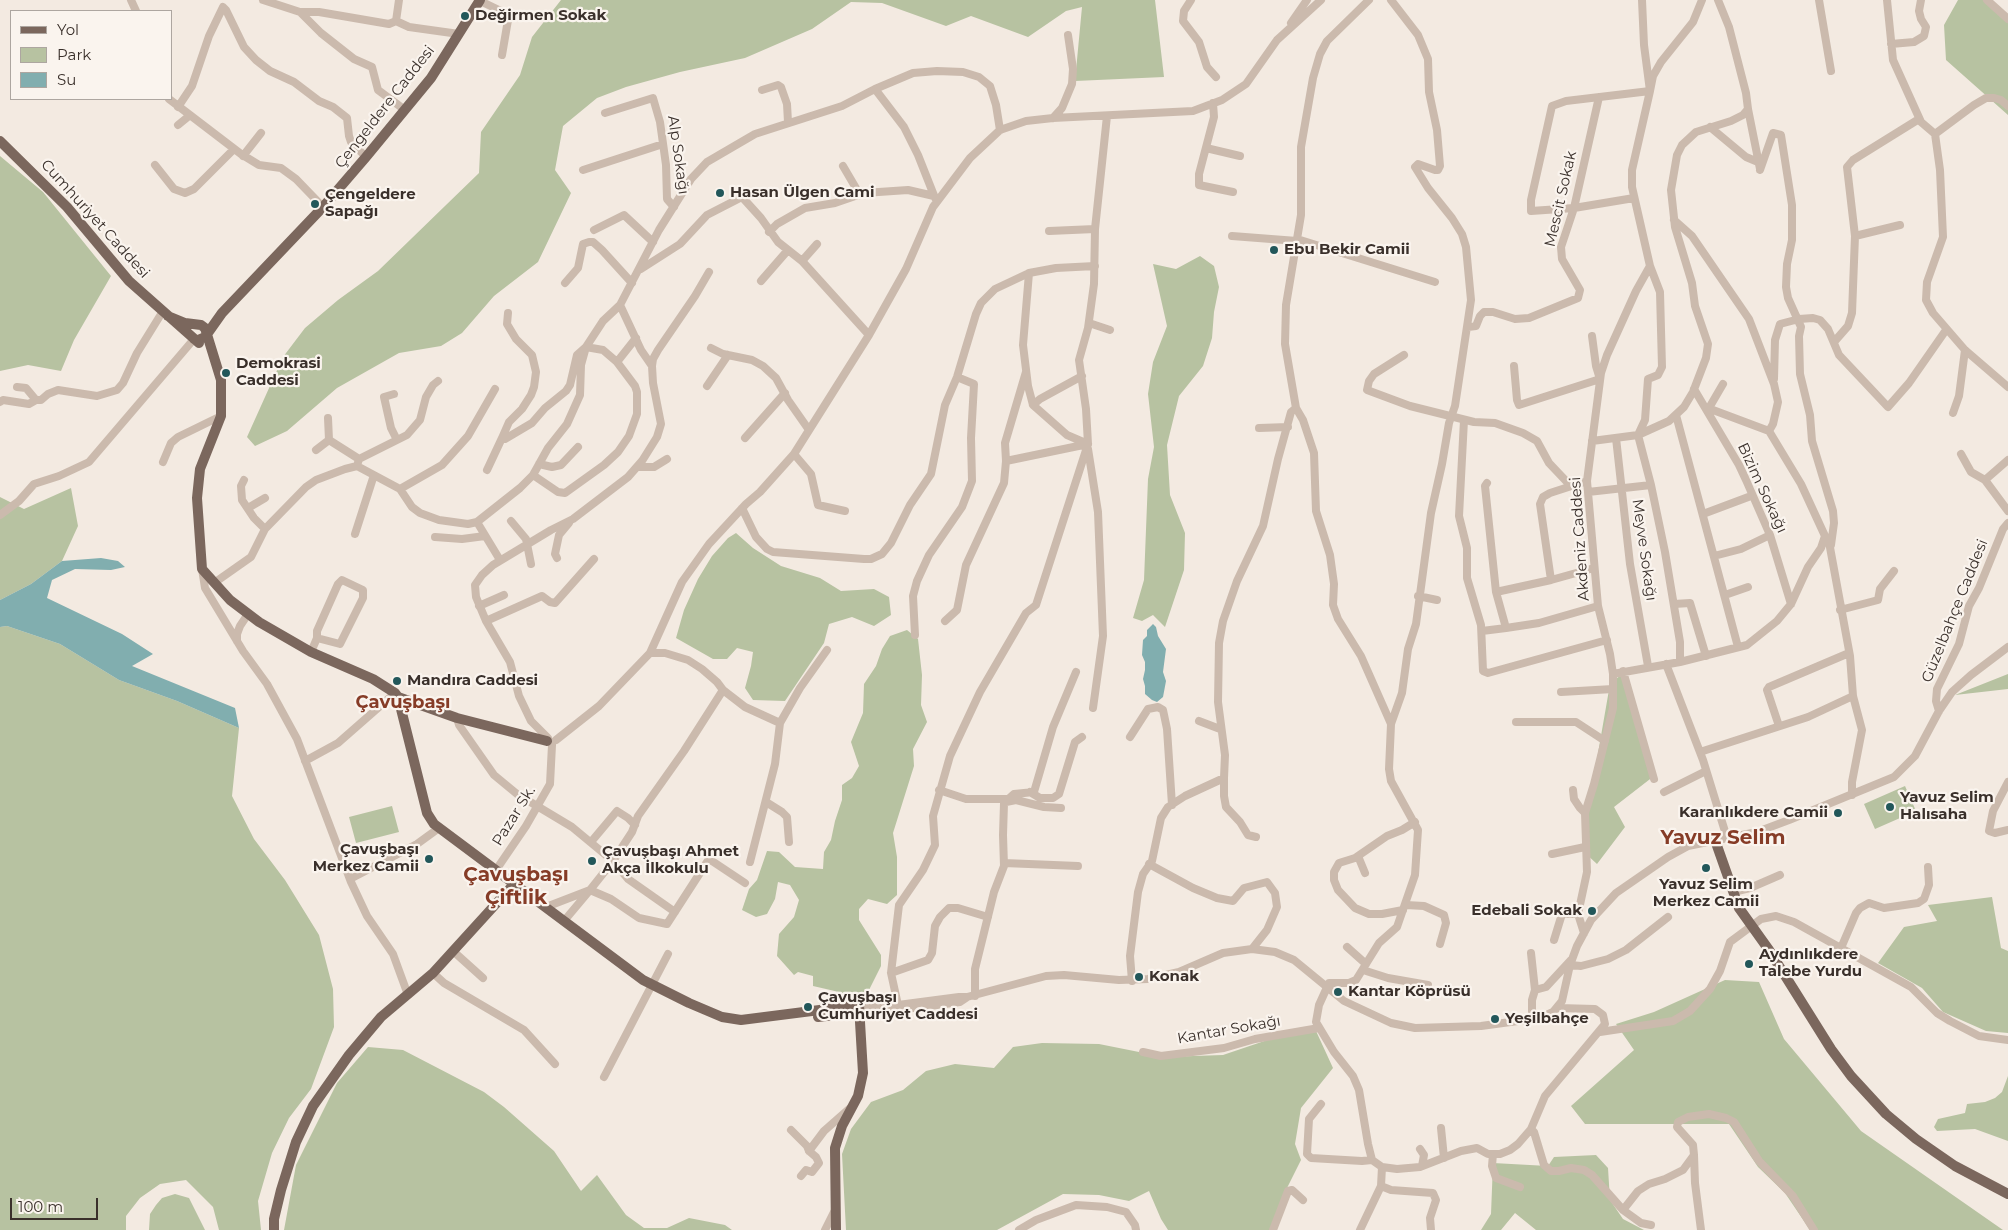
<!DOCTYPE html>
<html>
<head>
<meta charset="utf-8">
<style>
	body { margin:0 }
	#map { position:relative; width:2008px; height:1230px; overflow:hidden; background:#f3eae1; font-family:Montserrat,sans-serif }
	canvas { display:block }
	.legend { position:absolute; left:10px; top:10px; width:162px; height:90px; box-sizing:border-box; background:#faf4ee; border:1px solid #ada6a0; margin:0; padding:6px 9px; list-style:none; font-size:15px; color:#3a302b }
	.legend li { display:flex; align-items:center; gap:10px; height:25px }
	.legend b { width:25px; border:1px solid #ada6a0 }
	.scale { position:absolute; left:10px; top:1198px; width:88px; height:22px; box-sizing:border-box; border:2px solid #3a302b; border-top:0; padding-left:6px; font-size:15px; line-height:18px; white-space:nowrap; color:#3a302b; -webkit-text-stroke:4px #faf4ee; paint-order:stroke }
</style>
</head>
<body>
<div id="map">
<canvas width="2008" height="1230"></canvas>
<ul class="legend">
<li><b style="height:6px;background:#7b675d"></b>Yol</li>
<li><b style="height:14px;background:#b7c2a1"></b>Park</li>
<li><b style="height:14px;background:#81aeaf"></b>Su</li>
</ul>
<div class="scale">100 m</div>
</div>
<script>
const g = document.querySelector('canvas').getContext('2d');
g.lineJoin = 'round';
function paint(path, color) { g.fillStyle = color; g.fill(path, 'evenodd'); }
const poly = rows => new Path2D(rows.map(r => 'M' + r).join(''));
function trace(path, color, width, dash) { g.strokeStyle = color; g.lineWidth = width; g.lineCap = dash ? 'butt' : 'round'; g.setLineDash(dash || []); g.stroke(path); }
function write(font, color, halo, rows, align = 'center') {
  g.font = font + ' Montserrat,sans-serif'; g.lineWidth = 4.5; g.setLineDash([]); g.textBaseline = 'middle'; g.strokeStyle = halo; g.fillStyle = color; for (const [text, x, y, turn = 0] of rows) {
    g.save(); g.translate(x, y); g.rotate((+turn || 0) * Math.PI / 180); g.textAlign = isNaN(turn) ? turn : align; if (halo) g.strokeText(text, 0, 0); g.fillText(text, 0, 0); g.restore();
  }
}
paint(poly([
	[561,0,1155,0,1164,77,1075,81,1082,7,1066,11,1028,37,971,16,946,26,882,3,851,2,812,29,745,58,680,72,626,87,597,98,563,126,555,170,571,193,538,262,494,296,462,333,441,346,399,353,337,388,287,431,255,446,247,437,283,357,305,328,338,300,378,271,479,173,481,132,520,75,532,37],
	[1958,0,1984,0,2008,18,2008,115,1946,60,1944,25],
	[0,156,43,192,111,276,74,340,61,371,28,365,0,371],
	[1200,256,1214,266,1219,287,1214,312,1212,338,1203,366,1179,396,1167,445,1170,495,1185,533,1184,570,1165,627,1153,615,1142,621,1133,618,1144,580,1148,479,1154,447,1148,394,1153,362,1167,326,1153,264,1176,269],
	[71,488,78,526,62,561,31,584,0,600,0,497,24,509],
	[736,533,753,548,781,566,820,578,841,591,874,589,889,597,891,615,874,626,852,617,829,624,824,643,785,701,753,700,745,688,751,666,753,652,737,648,727,659,713,659,676,638,684,610,698,579,712,556,728,538],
	[7,626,60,644,119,680,177,701,239,728,232,796,254,839,285,880,319,935,333,989,334,1027,311,1089,289,1118,272,1153,258,1201,261,1230,219,1230,213,1207,186,1180,160,1184,140,1198,126,1216,126,1230,0,1230,0,627],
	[907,630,918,639,922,675,921,705,927,722,913,749,914,766,893,833,897,857,897,895,887,904,868,899,859,909,859,920,881,955,881,966,865,998,813,986,813,976,798,972,794,975,777,956,779,934,794,917,799,900,790,885,778,882,775,899,767,914,756,917,742,910,749,889,757,880,767,851,779,852,795,867,823,869,824,852,831,840,835,821,842,800,842,785,852,778,859,766,851,742,863,713,864,684,876,666,882,649,890,636],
	[1622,674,1654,776,1614,807,1625,827,1597,864,1585,853,1585,828,1610,684],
	[2008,674,2008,689,1955,695],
	[1905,786,1916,811,1875,829,1864,804],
	[392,806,399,832,356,843,349,817],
	[1992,897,2001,948,2008,951,2008,1033,1986,1031,1943,1012,1922,988,1878,963,1904,927,1937,921,1928,905],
	[1725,980,1759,982,1784,1039,1861,1131,2003,1230,1810,1230,1785,1193,1758,1167,1729,1124,1585,1124,1571,1106,1634,1050,1616,1024,1654,1012],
	[1297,1030,1316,1031,1333,1068,1301,1108,1295,1144,1301,1160,1286,1190,1272,1230,1168,1230,1161,1219,1149,1191,1129,1201,1099,1195,1063,1194,997,1230,846,1230,842,1154,851,1129,871,1102,903,1090,926,1071,955,1064,994,1068,1013,1047,1042,1043,1099,1044,1164,1057,1223,1055],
	[368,1047,403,1050,484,1092,504,1107,554,1151,581,1191,597,1175,626,1215,644,1228,667,1228,689,1218,725,1225,732,1230,284,1230,296,1165,337,1083],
	[2008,1076,2008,1141,1975,1129,1937,1131,1934,1127,1938,1119,1965,1113,1967,1104,1985,1102,1995,1098,2002,1092],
	[1596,1155,1608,1168,1610,1200,1623,1219,1644,1230,1536,1230,1515,1213,1501,1230,1481,1230,1491,1214,1493,1163,1548,1166,1554,1157],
	[175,1194,189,1198,205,1230,149,1230,150,1214,156,1205,162,1198]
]), '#b7c2a1');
paint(poly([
	[101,558,118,561,125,567,111,570,75,569,52,580,47,598,122,634,153,654,132,666,235,708,239,728,177,701,119,680,60,644,7,626,0,627,0,600,31,584,62,561],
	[1153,624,1156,627,1158,636,1166,649,1163,672,1166,681,1163,697,1157,702,1152,700,1145,694,1145,686,1143,679,1145,670,1145,662,1142,655,1143,640,1147,636,1147,630]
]), '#81aeaf');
trace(poly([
	[131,0,136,11],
	[263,0,300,12,321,33,354,59,372,67,378,90,405,110],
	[1191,0,1184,11,1183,21,1199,42,1207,67,1216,77],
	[1369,0,1327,41,1320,54,1313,78,1301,147,1301,215,1286,305,1285,344,1296,408,1303,420,1314,453,1316,511,1330,555,1334,584,1333,605,1338,619,1361,656,1391,724,1389,769,1391,781,1418,830,1415,875,1397,927,1379,943,1356,980,1349,983,1329,983,1319,1005,1316,1022,1334,1052,1353,1076,1359,1090,1368,1144,1372,1160,1382,1167,1397,1169,1420,1167,1461,1151,1477,1148,1488,1154,1500,1154,1510,1150,1518,1144,1531,1129,1545,1096,1605,1024,1603,1015,1595,1009,1558,1008],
	[1391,0,1418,35,1428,59,1429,92,1437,130,1440,166,1438,170,1435,170,1418,164,1415,167,1428,188,1452,218,1462,234,1466,247,1471,300,1455,406,1449,423,1442,464,1431,513,1416,624,1408,649,1402,693,1391,724],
	[1819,0,1831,71],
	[1887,0,1893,60,1921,122,1935,134,1940,170,1943,237,1927,282,1926,300,1933,313,1965,350,2008,387],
	[1987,0,2008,19],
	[480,1,501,11,508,20,502,55],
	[300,12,319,12,389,24,396,21,409,27,459,34],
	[396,21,399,0],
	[1291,23,1307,0],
	[1891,44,1914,42,1924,36,1926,27,1921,19,1919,11,1921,0],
	[875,89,904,127,918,155,935,198],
	[762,90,778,85,781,87,787,104,788,122],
	[169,99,241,154,259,165,281,168,296,179,323,207],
	[1213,103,1214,117,1199,174,1199,185,1233,192],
	[178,107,192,86,209,36,223,7,226,10,244,47,256,60,270,71,294,82,319,101,333,107,347,118,349,136,351,142,366,157],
	[1748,109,1760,169],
	[605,113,653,98,660,122,666,165,667,199,674,207],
	[1053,118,1062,108,1072,84,1073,69,1068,35],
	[178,125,189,116],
	[1710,127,1746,157,1758,162],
	[1935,134,1974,105,1986,98,1994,98,2001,100,2008,106],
	[1206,148,1240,156],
	[243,156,261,133],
	[155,165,174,189,185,193,194,189,234,149],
	[843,166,860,195],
	[583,170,663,144],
	[1760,170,1773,133,1781,135,1792,205,1792,240,1787,264,1786,287,1788,298,1801,327,1799,336,1800,374,1810,415,1812,441,1833,511,1834,523,1831,545],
	[1634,198,1574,208,1531,211,1531,200,1552,106,1566,101,1650,91,1653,76,1661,62,1693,22,1702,0],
	[594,230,624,215,653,242],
	[1049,231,1095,229],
	[769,232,777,224,805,208,835,203,864,193,908,190,934,196],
	[1232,236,1297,241],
	[1855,236,1900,225],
	[1297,239,1435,282],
	[802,261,817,244],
	[1650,266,1660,292,1662,367,1658,375,1648,379,1645,420,1638,435,1651,485],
	[641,269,680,244,707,215,742,197,761,218,778,242,802,261,869,335],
	[1029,273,1023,345,1028,386,1033,405,1067,435,1088,444],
	[761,281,788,250],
	[565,283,578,268,583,244,589,242,593,242,602,250,632,283],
	[508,313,507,324,516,339,532,355,536,372,534,387,531,395,522,409,509,422,502,438,505,439,532,423,545,408,566,391,570,385,577,355,586,347,603,350,617,362,635,386,637,392,637,414,629,436,618,452,604,465,565,493,558,492,533,475],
	[1089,323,1110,330],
	[1468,327,1476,326,1480,316,1484,312,1493,312,1515,319,1529,318,1578,298,1580,290,1562,259,1561,247,1574,208,1599,97],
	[1834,342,1848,326,1852,313,1855,236,1847,167,1853,160,1919,119],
	[711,348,723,354,752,360,763,366,776,378,788,400,809,430],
	[1404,355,1374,374,1369,381,1367,390,1410,406,1474,422,1495,423,1523,433,1537,441,1549,463,1567,482,1573,485],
	[617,362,636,338],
	[652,366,653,359,658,350,695,296,709,272],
	[1514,366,1517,400,1519,405,1600,379,1596,366,1592,336],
	[1774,379,1775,340,1780,324,1799,319,1813,318,1820,320,1828,329,1839,355,1888,407,1909,383,1946,330],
	[707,386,728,355],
	[17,387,26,388,36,400,41,400,48,394,58,390,97,396,117,390,123,383,137,353,163,311],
	[1694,389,1739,465,1746,480,1770,535,1791,604],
	[394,394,384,397,391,428,397,440],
	[0,402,3,400,29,404,36,400],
	[1033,405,1040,399,1082,376],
	[1705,407,1769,431],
	[1709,408,1723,384],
	[1953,413,1959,396,1965,350],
	[1676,415,1738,647],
	[328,418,329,440,359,459],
	[1464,420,1459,516,1467,548,1467,578,1481,625,1483,671,1488,673,1607,640],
	[1259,428,1288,427],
	[745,438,785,393],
	[1616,438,1630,564,1648,666],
	[1592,441,1638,435,1669,421,1684,407,1693,392,1706,358,1708,344,1695,306,1692,283,1675,227,1671,190,1677,155,1682,145,1696,132,1731,121,1743,115,1748,109,1746,93,1729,27,1718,0],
	[1088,449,1098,512,1103,636,1093,708],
	[316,450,329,440],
	[794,454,811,474,818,505,845,511],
	[1961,454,1971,472,1985,480,2008,511],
	[1006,461,1088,444],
	[163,462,171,443,178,437,221,416],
	[539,464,552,467,561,465,578,447],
	[357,466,359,459,407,435,420,420,426,397,433,385,438,381],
	[637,467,654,467,667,459],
	[487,470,502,438],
	[244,480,241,486,242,500,254,518,265,529],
	[1985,480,2008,460],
	[1487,483,1485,486,1496,592,1506,628,1539,623,1598,606],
	[400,489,442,465,468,436,495,389],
	[1588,492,1651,485,1665,552,1680,642,1680,662],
	[248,508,265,498],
	[742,508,756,537,767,549,773,552,864,559,871,559,882,554,891,543,910,505,931,474,945,405,957,377,976,314,981,303,995,289,1029,273,1056,268,1095,266],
	[1703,514,1751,496],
	[0,515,19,501,34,484,59,476,89,462,194,339],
	[511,521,526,539,531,564],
	[477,522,500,560],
	[355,534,374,475],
	[435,537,462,539,485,536],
	[1829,542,1850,656,1853,696,1862,730,1852,782,1852,795],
	[1714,556,1741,549,1770,535],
	[557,558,555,554,559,535,569,523],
	[202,569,205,588,243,651,267,684,297,739,351,882,367,916,393,954,408,995],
	[1551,580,1540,504,1543,497,1550,493,1587,481],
	[214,583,251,557,265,529,306,487,316,480,345,469,357,466,400,489,412,507,420,513,439,520,468,524,477,522,520,488,533,475,548,448,567,424,580,395,581,365,586,347,603,321,620,305,659,230,691,179,707,162,755,134,842,106,875,89,913,73,937,71,963,72,979,77,990,86,996,105,1000,130],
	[1496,592,1551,580,1594,568],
	[1725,595,1748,587],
	[1418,596,1437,600],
	[1674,604,1690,603,1706,656],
	[479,606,504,595],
	[1840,610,1878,600,1880,589,1894,571],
	[486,621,542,596,550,602,555,603,594,559],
	[945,621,957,610,966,565,1004,483,1006,461,1005,443,1026,372],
	[1482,631,1506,628],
	[915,635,913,596,917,581,929,555,962,507,972,481,971,438,974,384,957,377],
	[237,641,237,634,240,626,248,614],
	[311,652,317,638,317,631,338,584,342,580,363,590,363,598,340,644,317,638],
	[650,653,665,653,688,660,702,669,717,682,723,690,745,707,780,723],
	[1666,664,1703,760,1727,838],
	[1623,671,1654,779],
	[1613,674,1680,662,1747,645,1777,621,1791,604,1808,567,1821,548,1825,536,1801,484,1769,431,1773,424,1778,402,1774,384,1749,319,1692,236,1674,220],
	[1561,692,1613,689],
	[1939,711,1936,701,1937,689,1959,644,1969,606,1979,588,2003,529,2008,523],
	[457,718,459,725,494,775,517,794,572,827,613,861,590,890,546,907],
	[1199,721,1220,729],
	[1516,722,1576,722,1605,741],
	[1779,726,1767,690,1769,687,1849,653],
	[1130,737,1148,709,1158,707,1163,710,1167,729,1172,805],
	[548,738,531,721,519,696,510,662,486,621,476,597,475,585,482,575,493,565,551,530,573,519,628,477,642,461,657,437,661,424,653,383,652,366,641,350,620,305],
	[556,740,599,706,650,653,682,582,709,544,746,504,760,492,794,454,869,335,906,269,933,207,970,158,1000,130,1026,121,1053,118,1193,111,1222,100,1246,84,1277,40,1321,0],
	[1700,752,1808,717,1853,696],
	[305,761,338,743,395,693],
	[1224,778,1224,796,1226,807,1240,822,1248,835,1256,837],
	[2008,782,1993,811,1989,831,1995,833,2008,830],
	[939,790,966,799,1008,799],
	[1573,790,1574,799,1580,808,1585,813],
	[1030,792,1040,798,1053,798,1059,794,1075,742,1082,737],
	[1664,792,1706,771],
	[766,802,782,812,787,817,789,842],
	[1006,802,1016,800,1044,807,1061,808],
	[591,842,617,811,628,818,635,825],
	[1552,854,1585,847],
	[1358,856,1365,873],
	[750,862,775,764,780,723,800,688,827,650],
	[1004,863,1078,866],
	[1149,864,1193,888,1217,898,1233,901,1244,888,1267,882,1275,893,1277,907,1267,930,1252,949],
	[496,870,526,826,550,784,552,745],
	[350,879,417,844,439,828],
	[1733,892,1750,888,1780,875],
	[1406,905,1424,906,1444,915,1446,923,1440,944],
	[1403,910,1382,914,1369,914,1355,908,1338,890,1334,880,1334,872,1339,863,1355,858,1387,836,1402,830,1415,822],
	[675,912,628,879,613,861,632,832,638,816,684,751,723,690],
	[564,921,590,890,611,899,639,918,667,924,709,859,745,883],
	[1584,933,1578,914,1587,872,1585,813,1594,784,1613,708,1613,674,1610,654,1598,606,1587,481,1601,373,1607,355,1636,291,1650,266,1632,187,1632,170,1650,91,1644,45,1642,0],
	[1554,940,1562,914,1578,914],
	[1347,947,1366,964],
	[1841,948,1856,913,1860,908,1869,903,1884,908,1918,903,1924,899,1929,885,1928,867],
	[453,951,483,978],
	[1531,953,1535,990,1532,1000,1532,1020],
	[1570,965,1581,966,1608,959,1626,950,1668,917],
	[1363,970,1388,978,1428,985],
	[433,973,444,983,524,1030,555,1064],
	[891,973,928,960,932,953,935,926,940,917,949,908,958,908,988,917],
	[1132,981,1130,956,1138,892,1143,874,1152,861,1161,818,1168,807,1185,796,1224,778,1225,755,1218,702,1219,643,1223,621,1237,581,1263,526,1278,459,1291,412,1296,408],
	[1535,990,1546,987,1571,960],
	[975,996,975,969,994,892,1004,866,1003,835,1004,803,1014,794,1034,792,1053,727,1076,672],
	[859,1005,898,1005,959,997,967,997,1046,976,1064,975,1119,980,1148,979,1179,972,1223,953,1252,949,1275,952,1294,960,1344,1001,1391,1023,1415,1028,1481,1026,1540,1018,1553,1012,1562,1001,1570,965,1577,946,1591,920,1616,893,1668,857,1688,846,1757,832,1789,820,1894,777,1915,756,1939,711,1952,692,1971,675,2008,647],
	[898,1005,891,973,899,905,923,870,935,845,933,816,950,756,980,692,1026,613,1036,605,1088,444,1086,409,1079,360,1088,328,1094,284,1095,229,1107,116],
	[860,1012,914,1008,960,1002,966,998],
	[1600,1032,1673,1021,1690,1011,1710,989,1720,971,1730,942,1761,919,1776,916,1794,922,1911,987,1937,1013,1950,1021,1979,1036,2008,1040],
	[1143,1052,1161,1056,1224,1048,1255,1039,1319,1028],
	[604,1077,668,954],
	[1321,1104,1309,1119,1307,1154,1311,1158,1362,1161,1372,1160],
	[1441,1128,1444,1158],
	[1531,1129,1534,1132,1544,1165,1551,1171,1559,1171,1571,1168,1584,1170,1592,1175,1623,1210,1641,1223,1651,1225],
	[791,1130,807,1146,809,1151],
	[1420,1149,1424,1155,1422,1166],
	[1493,1154,1492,1166,1496,1178,1520,1187],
	[1694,1155,1695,1183,1701,1230],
	[801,1176,806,1170,812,1172,819,1163,816,1157,809,1151,824,1131,849,1109],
	[1381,1186,1391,1190,1433,1193,1436,1200,1430,1218,1431,1230],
	[1623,1210,1638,1191,1649,1184,1665,1179,1683,1170,1694,1155,1693,1145,1677,1127,1678,1122,1688,1117,1709,1114,1726,1118,1734,1122,1759,1161,1793,1196,1814,1230],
	[825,1230,834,1212],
	[1019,1230,1036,1220,1076,1205,1107,1207,1126,1212,1135,1225,1136,1230],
	[1273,1230,1288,1191,1292,1190,1303,1200],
	[1360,1230,1381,1186,1382,1167]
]), '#cbbaad', 8);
trace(poly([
	[0,141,67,207,129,281,199,343],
	[168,316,185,323,201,325,205,328,221,380,221,416,200,469,197,498,202,569,230,600,259,622,311,652,373,679,395,693,398,697,427,813,434,824,643,980,689,1003,722,1017,741,1020,859,1005,863,1073,858,1096,842,1126,835,1148,836,1230],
	[194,339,198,340,205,337,222,313,323,207,366,157,431,78,480,0],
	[398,697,457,718,547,741],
	[1715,840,1739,908,1769,950,1831,1049,1851,1076,1886,1114,1916,1139,1955,1166,2008,1194],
	[818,1017,860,1012],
	[274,1230,274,1219,281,1190,296,1142,313,1106,349,1055,381,1017,433,973,514,884]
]), '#7b675d', 10);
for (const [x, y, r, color] of [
	[465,16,5,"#22575a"],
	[720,193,5,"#22575a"],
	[315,204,5,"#22575a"],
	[1274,250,5,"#22575a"],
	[226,373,5,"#22575a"],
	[397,681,5,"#22575a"],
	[1890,807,5,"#22575a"],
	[1838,813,5,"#22575a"],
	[429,859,5,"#22575a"],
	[592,861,5,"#22575a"],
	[1706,868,5,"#22575a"],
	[1592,911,5,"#22575a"],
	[1749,964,5,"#22575a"],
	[1139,977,5,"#22575a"],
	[1338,992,5,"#22575a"],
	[808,1007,5,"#22575a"],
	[1495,1019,5,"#22575a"]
]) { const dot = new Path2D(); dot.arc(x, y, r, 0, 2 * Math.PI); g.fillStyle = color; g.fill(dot); trace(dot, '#faf4ee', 2); }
write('bold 15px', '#3a302b', '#faf4ee', [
	["Değirmen Sokak",475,16],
	["Hasan Ülgen Cami",730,193],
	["Çengeldere",325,195],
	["Sapağı",325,212],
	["Ebu Bekir Camii",1284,250],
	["Demokrasi",236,364],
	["Caddesi",236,381],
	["Mandıra Caddesi",407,681],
	["Yavuz Selim",1900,798],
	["Halısaha",1900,815],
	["Karanlıkdere Camii",1828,813,"right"],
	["Çavuşbaşı",419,850,"right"],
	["Merkez Camii",419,867,"right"],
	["Çavuşbaşı Ahmet",602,852],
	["Akça İlkokulu",602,869],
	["Yavuz Selim",1706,885,"center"],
	["Merkez Camii",1706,902,"center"],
	["Edebali Sokak",1582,911,"right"],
	["Aydınlıkdere",1759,955],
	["Talebe Yurdu",1759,972],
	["Konak",1149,977],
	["Kantar Köprüsü",1348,992],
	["Çavuşbaşı",818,998],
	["Cumhuriyet Caddesi",818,1015],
	["Yeşilbahçe",1505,1019]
], 'left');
write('15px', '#3a302b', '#faf4ee', [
	["Çengeldere Caddesi",385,107,-52],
	["Alp Sokağı",678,155,82],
	["Mescit Sokak",1561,199,-77],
	["Cumhuriyet Caddesi",95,219,48],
	["Bizim Sokağı",1762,488,65],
	["Akdeniz Caddesi",1580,539,-94],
	["Meyve Sokağı",1644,550,82],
	["Güzelbahçe Caddesi",1955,611,-68],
	["Pazar Sk.",514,816,-58],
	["Kantar Sokağı",1229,1030,-10]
]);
write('bold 18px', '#863c27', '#faf4ee', [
	["Çavuşbaşı",403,703]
]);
write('bold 20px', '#863c27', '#faf4ee', [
	["Yavuz Selim",1723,838],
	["Çavuşbaşı",516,875],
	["Çiftlik",516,898]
]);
</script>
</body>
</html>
